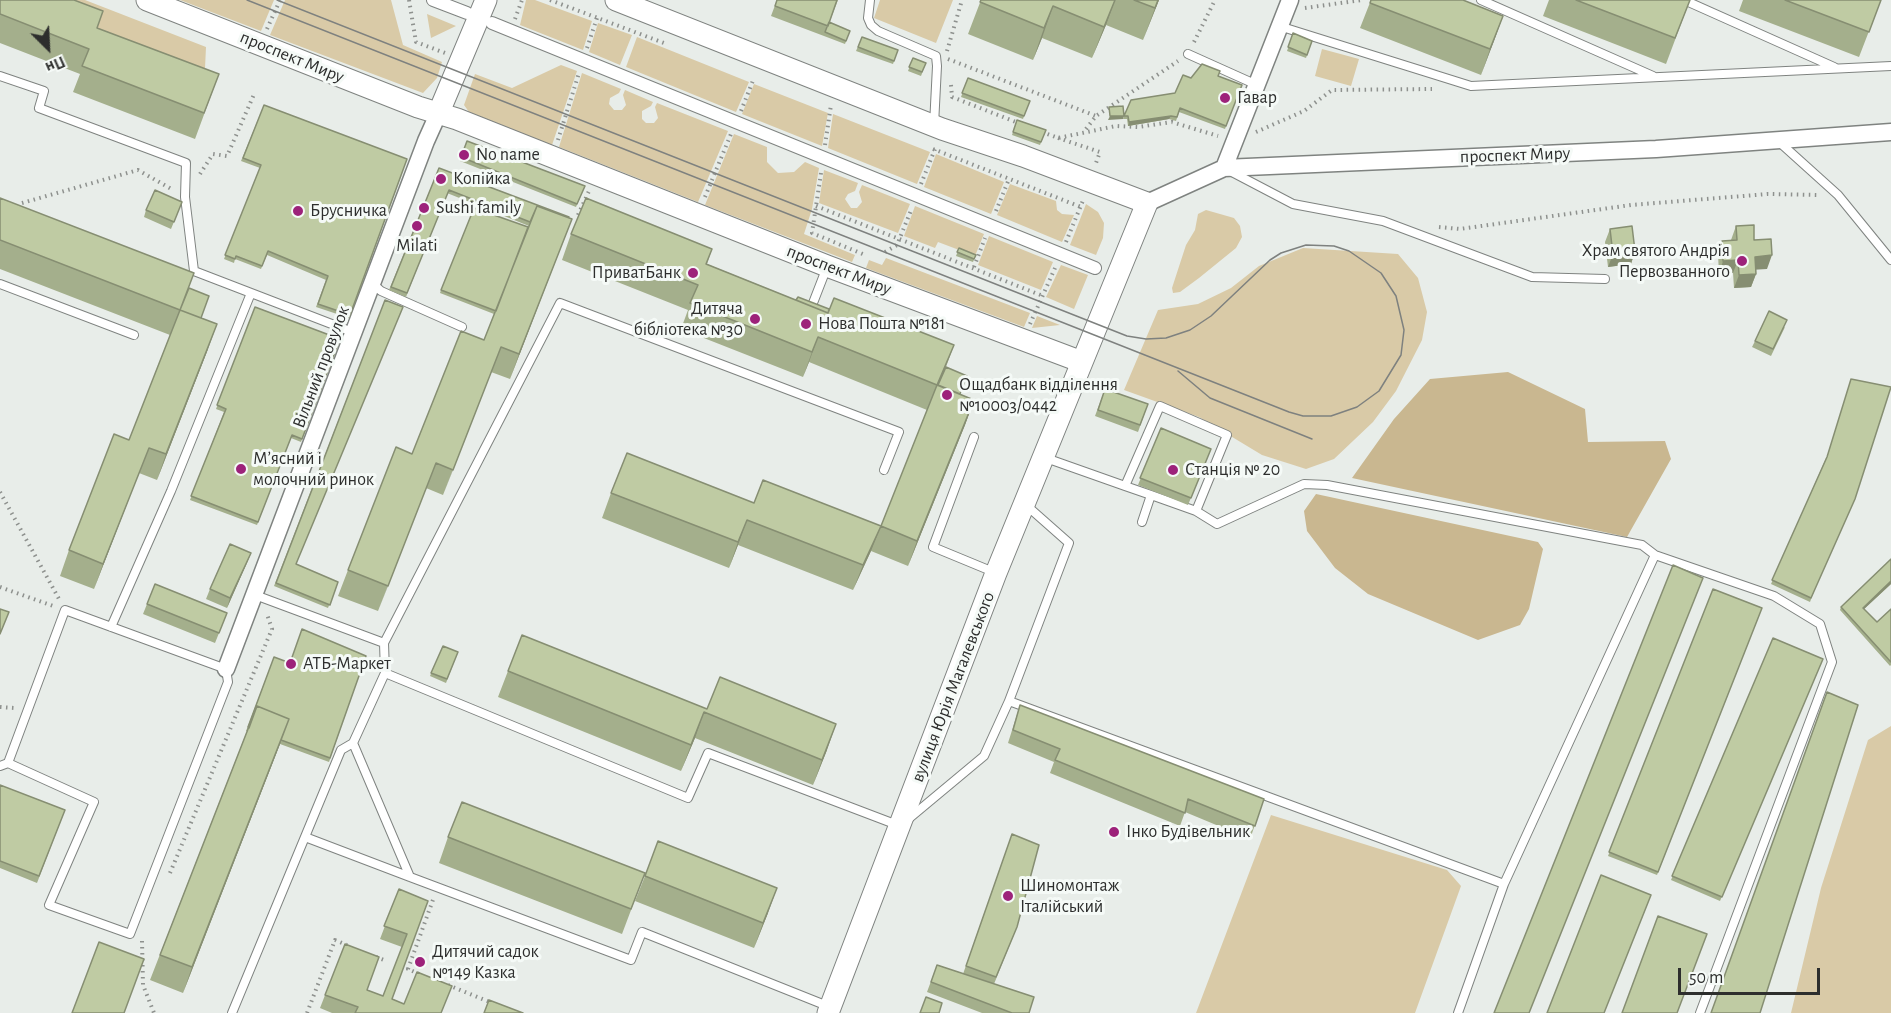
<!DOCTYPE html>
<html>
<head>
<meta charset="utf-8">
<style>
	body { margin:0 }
	#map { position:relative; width:1891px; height:1013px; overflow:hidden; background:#e8ede9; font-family:"Alegreya Sans",sans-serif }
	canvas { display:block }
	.north { position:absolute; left:18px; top:18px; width:60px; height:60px; -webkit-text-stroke:4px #f5faf7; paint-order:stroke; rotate:156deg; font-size:16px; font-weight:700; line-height:24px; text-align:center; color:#2d2e2d }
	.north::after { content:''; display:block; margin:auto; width:21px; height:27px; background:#2d2e2d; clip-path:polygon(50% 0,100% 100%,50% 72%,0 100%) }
	.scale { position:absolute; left:1678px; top:968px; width:142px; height:27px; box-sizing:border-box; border:3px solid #2d2e2d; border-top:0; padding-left:8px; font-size:18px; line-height:21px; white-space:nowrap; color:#2d2e2d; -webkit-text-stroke:4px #f5faf7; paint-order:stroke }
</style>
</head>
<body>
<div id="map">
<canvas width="1891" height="1013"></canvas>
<div class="north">Пн</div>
<div class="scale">50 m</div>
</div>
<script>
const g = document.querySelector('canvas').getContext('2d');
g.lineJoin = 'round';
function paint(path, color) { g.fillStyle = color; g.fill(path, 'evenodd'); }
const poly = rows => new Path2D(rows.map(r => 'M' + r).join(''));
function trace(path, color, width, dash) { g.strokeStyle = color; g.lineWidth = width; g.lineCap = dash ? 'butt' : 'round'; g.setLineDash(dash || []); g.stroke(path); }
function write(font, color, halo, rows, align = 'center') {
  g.font = font + ' "Alegreya Sans",sans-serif'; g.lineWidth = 6; g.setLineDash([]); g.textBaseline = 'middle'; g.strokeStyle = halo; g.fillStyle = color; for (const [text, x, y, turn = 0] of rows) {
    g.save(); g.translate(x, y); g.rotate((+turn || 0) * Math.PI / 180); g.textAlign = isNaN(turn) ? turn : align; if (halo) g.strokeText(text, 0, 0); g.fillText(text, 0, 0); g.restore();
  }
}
paint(poly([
	[9,0,85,0,206,47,204,90],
	[180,0,274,0,261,31],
	[285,0,391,0,403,45,442,62,437,78,423,93,270,35],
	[526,0,535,0,592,21,583,50,520,25],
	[880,0,953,0,936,43,874,18],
	[427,14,456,26,431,38],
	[598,23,632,35,620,65,589,52],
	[637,37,749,82,736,112,626,67],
	[1322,49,1359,59,1351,86,1315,76],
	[561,65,577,71,552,145,469,112,464,105,475,74,512,88],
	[582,73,621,89,619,93,610,98,609,104,614,110,622,110,626,105,623,95,625,90,653,102,651,106,642,111,642,119,646,123,654,123,658,118,655,107,657,103,728,131,698,202,559,147],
	[754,84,828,113,822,146,742,114],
	[833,114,930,152,917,184,828,148],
	[734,134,767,147,767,162,778,173,794,172,805,162,819,168,812,209,804,234,855,255,852,262,705,205],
	[936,154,1004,182,991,214,924,187],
	[824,170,858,183,855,191,848,194,845,199,851,208,857,208,862,202,859,192,862,185,910,204,898,233,819,203],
	[1010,184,1056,201,1057,210,1062,214,1074,215,1062,242,997,215],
	[1086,204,1098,212,1104,223,1103,238,1096,255,1070,245],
	[915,206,984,234,975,256,938,242,935,248,904,236],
	[1206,210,1234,218,1240,226,1242,237,1236,248,1199,278,1180,292,1173,293,1172,288,1186,245,1195,230,1198,214],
	[989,236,1053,262,1041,290,978,265],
	[1303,248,1398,254,1418,278,1427,312,1422,340,1396,391,1373,422,1334,459,1306,469,1262,455,1199,417,1124,390,1158,310,1198,304,1231,288,1259,266],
	[886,258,1030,313,1024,327,866,268,869,260,882,265],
	[1061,265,1088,275,1074,309,1046,297],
	[1037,316,1060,325,1032,328],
	[1891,726,1891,1013,1791,1013,1821,888,1868,740],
	[1271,815,1447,870,1461,886,1415,1013,1196,1013]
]), '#d9caa7');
paint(poly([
	[1508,372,1585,409,1588,442,1665,441,1671,459,1627,537,1352,478,1394,419,1430,379],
	[1316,494,1538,542,1543,549,1529,609,1520,625,1478,640,1368,594,1335,568,1307,531,1304,511]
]), '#c9b790');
const service = poly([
	[870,0,868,18,871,25,878,31,936,56,937,66,934,125],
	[1481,0,1653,76],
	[1684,0,1834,67],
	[1279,26,1471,86,1891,66],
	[1188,54,1257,85],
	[0,76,44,91,39,108,186,163,185,197,194,271,355,333],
	[1777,140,1838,195,1891,260],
	[1230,171,1293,204,1383,221,1532,277,1605,279],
	[372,283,381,291,462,327],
	[0,284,134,335],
	[813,303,827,267],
	[974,437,933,547,996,573],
	[1043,457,1125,486,1151,495,1196,511,1227,435,1160,406,1125,486],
	[1196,511,1217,524,1304,484,1327,485,1642,545,1655,555,1774,596,1820,624,1832,662,1700,1013],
	[1142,522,1151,495],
	[255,595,384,643,385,673,353,743,410,877,631,960,642,932,830,1007],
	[111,627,171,491,251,293],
	[384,643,560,303,899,432,884,470],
	[385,673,688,798,708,753,900,826,984,756,1009,701,1069,543,1026,505],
	[1009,701,1504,884],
	[0,766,8,763,65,610,226,669,228,682,130,934,49,905,94,802,8,763],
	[305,837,410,877],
	[232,1013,341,750,353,743],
	[1458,1013,1504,884,1655,555]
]);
const pedestrian = poly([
	[433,0,467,13],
	[492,23,1095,268]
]);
const minor = poly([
	[1224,168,1290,0],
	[1147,203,1224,168,1656,149,1891,132],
	[226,669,426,141,439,112]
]);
const tertiary = poly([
	[147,0,418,107,457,119,827,266,1082,362],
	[616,0,942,129,1023,156,1147,203,996,573,828,1013],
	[439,112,486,0]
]);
trace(service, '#7f8380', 10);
trace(pedestrian, '#7f8380', 14);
trace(minor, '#7f8380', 19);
trace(tertiary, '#7f8380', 23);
trace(poly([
	[409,0,416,42,445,53],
	[550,0,664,43],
	[1305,8,1362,0],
	[515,19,522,0],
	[267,29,280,0],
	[1194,42,1215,0],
	[587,48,597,18],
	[947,51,962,0],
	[948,59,1096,116],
	[951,85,952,97,1021,124],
	[741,111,754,78],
	[1086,129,1096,116,1178,61],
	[1042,132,1058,138,1116,126,1138,127,1172,122,1218,136],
	[1256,132,1304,111,1332,90,1432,89],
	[1058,138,1100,152,1096,163],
	[558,140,579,73],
	[825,145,831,105],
	[933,149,1081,207],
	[821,173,812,233,865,255],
	[200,174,213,154,227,156,255,92],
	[921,184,935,149],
	[705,197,731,134],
	[22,203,138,170,173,190],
	[816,206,1043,296],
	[996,211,1009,179],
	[578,215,589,191],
	[1439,227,1460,229,1631,205,1768,194,1819,195],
	[1066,242,1084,198],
	[885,252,897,245,912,208],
	[974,267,985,238],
	[1030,324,1055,268],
	[0,492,59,599],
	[0,587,53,606],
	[0,707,14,708],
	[170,873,272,629,267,614],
	[142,941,143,985,154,1013],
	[376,957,387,961],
	[419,974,408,969,434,897],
	[448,985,492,1003],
	[307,1013,335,940,347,945]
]), '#8e918e', 4, [1.5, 4.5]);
trace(service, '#fff', 8);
trace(pedestrian, '#fff', 12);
trace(minor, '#fff', 16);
trace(tertiary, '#fff', 21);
trace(poly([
	[247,0,1289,412,1303,416,1331,416,1357,407,1379,391,1401,355,1404,330,1396,296,1381,273,1349,251,1334,246,1306,245,1281,253,1270,260,1211,316,1190,330,1166,338,1146,339,1127,336,277,0],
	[1178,371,1210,398,1312,439]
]), '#7e817f', 1.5);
paint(poly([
	[0,0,97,28,219,74,195,139,73,92,80,74,0,43],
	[777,0,838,0,826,31,850,31,845,44,824,36,824,35,824,36,771,16],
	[981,0,1159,0,1143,40,1106,25,1092,58,1042,38,1033,60,968,34],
	[1371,0,1503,16,1481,75,1360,28],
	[1549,0,1690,0,1666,64,1543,16],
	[1743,0,1881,0,1859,57,1739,11],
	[1293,33,1312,41,1306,58,1287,51],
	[862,37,898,50,893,64,856,51],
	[913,58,926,63,921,76,908,71],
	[1218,76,1242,85,1225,129,1179,112,1176,121,1169,119,1128,126,1127,119,1123,119,1131,100,1175,93,1191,78],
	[968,78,1030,101,1023,119,961,97],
	[264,105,407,159,349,318,316,307,326,280,267,255,261,269,235,259,234,263,224,259,260,168,241,161],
	[1017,120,1046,130,1040,145,1012,135],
	[467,141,585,186,576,207,460,161],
	[439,168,572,219,510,379,491,372,443,495,426,488,378,611,338,596,348,570,412,454,484,340,494,314,440,293,441,290,528,227,529,226,447,193,406,297,389,290],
	[0,198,189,288,201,318,208,349,157,480,139,473,94,589,60,576,69,550,129,440,170,335,0,269],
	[182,202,171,229,144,217,146,210],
	[1736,226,1754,240,1767,269,1756,269,1756,274,1751,287,1734,288,1733,273,1719,274,1718,254,1722,241,1731,240],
	[1610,229,1635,251,1631,264,1608,267,1605,242],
	[571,234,712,249,707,264,796,300,954,345,946,367,960,394,974,400,965,425,908,566,871,551,853,590,738,545,729,568,602,518,611,493,754,503,881,526,927,410,809,362,803,377,681,329,688,310,562,260],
	[959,248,976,255,973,262,956,256],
	[385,300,296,564,338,582,328,608,274,586],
	[255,307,340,339,301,442,291,438,257,525,190,500,224,412,216,409],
	[1785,327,1771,356,1752,347,1755,341],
	[1891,387,1810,602,1771,584,1826,458],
	[1105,389,1148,404,1138,432,1095,416],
	[1161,428,1211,449,1188,505,1138,485],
	[251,553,227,608,206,599,210,589],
	[1891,559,1891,584,1864,609,1877,622,1891,609,1891,665,1890,666,1840,610,1841,607],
	[1713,589,1762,608,1657,875,1608,856],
	[147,604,227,613,215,643,143,614],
	[1773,638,1823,659,1720,901,1671,880],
	[443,646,458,652,446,683,430,676],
	[366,656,329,762,280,744,183,993,150,980,247,731,246,731,274,657,290,663],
	[508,671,707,709,827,750,813,785,695,738,681,771,498,697],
	[1020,705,1264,799,1250,839,1185,812,1180,826,1050,773,1054,762,1008,743],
	[0,785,65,810,37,883,0,868],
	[1012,834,1013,937,994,984,1029,1013,982,1013,927,992,937,965,963,974],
	[448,837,645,873,622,934,439,863],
	[645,876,768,913,754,948,635,901],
	[399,889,428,901,392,999,404,1004,442,1013,332,1013,320,1008,345,944,367,990,383,996,402,947,380,939]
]), '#a4af8c');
paint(poly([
	[1115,0,1106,25,1092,58,1104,27],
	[1158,0,1159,0,1143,40],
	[1053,6,1042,38,1033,60,1044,28],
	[1503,16,1494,41,1481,75,1490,49],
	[1110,116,1124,116,1123,119,1108,120],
	[1171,116,1169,119,1128,126,1129,122],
	[572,219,562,244,510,379,519,354],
	[1635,251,1631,264,1608,267,1613,254],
	[1772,255,1767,269,1750,270,1755,257],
	[1738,260,1733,273,1719,274,1723,261],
	[1756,274,1751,287,1734,288,1739,275],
	[217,324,208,349,157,480,166,454],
	[818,337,809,362,803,377,812,352],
	[501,347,491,372,443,495,453,470],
	[974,400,965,425,908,566,917,541],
	[149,448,139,473,94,589,103,564],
	[436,463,426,488,378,611,388,586],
	[747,520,738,545,729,568,738,542],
	[881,526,871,551,853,590,863,565],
	[251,553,247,563,227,608,230,598],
	[1891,581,1891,584,1862,611,1863,608],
	[704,712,695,738,681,771,691,745],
	[289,719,280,744,183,993,192,967],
	[836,724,827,750,813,785,822,760],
	[777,888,768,913,754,948,763,923]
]), '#868e72');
const building = poly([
	[0,0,74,0,103,11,97,28,219,74,204,113,82,66,89,49,0,14,0,0],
	[777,0,837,0,828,26,775,6,777,0],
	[981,0,1115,0,1104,27,1053,6,1044,28,980,2,981,0],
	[1134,0,1158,0,1155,8,1134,0],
	[1371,0,1463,0,1503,16,1490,49,1370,3,1371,0],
	[1576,0,1690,0,1675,38,1576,0],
	[1785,0,1881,0,1869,32,1785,0],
	[829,22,850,31,846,41,825,32,829,22],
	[1293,33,1312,41,1307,55,1288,47,1293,33],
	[862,37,898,50,894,61,858,47,862,37],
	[913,58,926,63,922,72,909,67,913,58],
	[1202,64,1220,71,1218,76,1242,85,1226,126,1180,108,1177,117,1171,116,1129,122,1128,116,1124,116,1131,100,1175,93,1183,75,1191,78,1202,64],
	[968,78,1030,101,1024,116,962,93,968,78],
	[264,105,407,159,350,315,318,304,328,276,268,251,262,266,236,256,235,259,225,255,261,165,243,158,264,105],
	[1123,106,1124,116,1110,116,1109,107,1123,106],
	[1017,120,1046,130,1041,142,1013,132,1017,120],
	[467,141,585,186,577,204,461,157,467,141],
	[439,168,569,217,537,206,530,222,449,190,407,293,391,287,439,168],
	[155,190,182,202,174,222,146,210,155,190],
	[0,198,194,273,180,310,0,240,0,198],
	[586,198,712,249,706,264,828,313,834,298,954,345,937,385,974,400,917,541,881,526,937,385,818,337,812,352,690,303,698,285,571,234,586,198],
	[537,206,572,219,519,354,501,347,453,470,436,463,388,586,348,570,396,447,412,454,461,331,484,340,537,206],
	[474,208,528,227,496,311,441,290,474,208],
	[1754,225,1754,240,1771,239,1772,255,1755,257,1756,274,1739,275,1738,260,1723,261,1722,241,1737,240,1736,226,1754,225],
	[1632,226,1635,251,1613,254,1610,229,1632,226],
	[959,248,976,255,974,259,957,252,959,248],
	[189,288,209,296,201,318,180,310,189,288],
	[798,297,829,309,828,313,796,300,798,297],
	[385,300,403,307,296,564,338,582,330,605,276,583,385,300],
	[255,307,340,339,302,439,292,435,258,522,191,496,226,409,217,405,255,307],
	[180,310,217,324,166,454,149,448,103,564,69,550,114,434,129,440,180,310],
	[1769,311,1787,320,1773,349,1755,341,1769,311],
	[946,367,967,376,960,394,938,385,946,367],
	[1851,379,1891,387,1855,499,1811,598,1772,580,1827,457,1851,379],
	[1105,389,1148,404,1140,425,1098,410,1105,389],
	[1161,428,1211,449,1191,498,1140,478,1161,428],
	[627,453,754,503,763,480,881,526,863,565,747,520,738,542,611,493,627,453],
	[230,544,251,553,230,598,210,589,230,544],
	[1891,559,1891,581,1863,608,1877,622,1891,609,1891,662,1841,607,1891,559],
	[1673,565,1703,578,1529,1013,1494,1013,1673,565],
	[155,584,227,613,219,633,147,604,155,584],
	[1713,589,1762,608,1658,872,1609,852,1713,589],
	[0,609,9,612,0,634,0,609],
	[302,629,366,656,330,758,281,740,289,719,257,706,249,728,248,727,274,657,290,663,302,629],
	[522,635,707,709,720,677,836,724,822,760,704,712,691,745,508,671,522,635],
	[1773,638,1823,659,1722,897,1672,876,1773,638],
	[443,646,458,652,447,679,431,673,443,646],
	[1827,692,1858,705,1760,1013,1711,1013,1827,692],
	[1020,705,1264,799,1255,826,1188,799,1185,813,1055,760,1060,749,1013,730,1020,705],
	[257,706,289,719,192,967,160,955,257,706],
	[0,785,65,810,39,876,0,861,0,785],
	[462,802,645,873,631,909,448,837,462,802],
	[1012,834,1039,845,1017,927,996,977,966,966,1012,834],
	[658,841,777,888,763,923,645,876,658,841],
	[1601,875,1651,895,1604,1013,1547,1013,1601,875],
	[399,889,428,901,392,999,404,1004,417,972,452,986,441,1013,355,1013,358,1007,325,995,345,944,379,957,367,990,383,996,407,934,384,926,399,889],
	[1658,916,1707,934,1677,1013,1622,1013,1658,916],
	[99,942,144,959,124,1013,72,1013,99,942],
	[937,965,1034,997,1029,1013,1012,1013,931,982,937,965],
	[926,997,942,1003,939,1013,920,1013,926,997],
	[489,1000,523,1013,484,1013,489,1000]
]);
paint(building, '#bfcba3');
trace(building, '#868e72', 1.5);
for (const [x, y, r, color] of [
	[1225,98,6,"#9d227a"],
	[464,155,6,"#9d227a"],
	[441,179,6,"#9d227a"],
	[424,208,6,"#9d227a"],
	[298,211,6,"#9d227a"],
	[417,226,6,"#9d227a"],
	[1742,261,6,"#9d227a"],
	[693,273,6,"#9d227a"],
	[755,319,6,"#9d227a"],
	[806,324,6,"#9d227a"],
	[947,395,6,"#9d227a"],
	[241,469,6,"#9d227a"],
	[1173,470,6,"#9d227a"],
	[291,664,6,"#9d227a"],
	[1114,832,6,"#9d227a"],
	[1008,896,6,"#9d227a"],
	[420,962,6,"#9d227a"]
]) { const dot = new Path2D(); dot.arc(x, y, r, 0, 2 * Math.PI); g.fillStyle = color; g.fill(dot); trace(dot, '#f5faf7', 2); }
write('18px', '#2d2e2d', '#f5faf7', [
	["проспект Миру",292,57,22],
	["проспект Миру",1515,155,-2],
	["проспект Миру",839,270,21],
	["Вільний провулок",321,367,-69],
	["вулиця Юрія Магалевського",953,687,-69]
]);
write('18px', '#2d2e2d', '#f5faf7', [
	["Гавар",1237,98],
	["No name",476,155],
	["Копійка",453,179],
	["Sushi family",436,208],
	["Брусничка",310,211],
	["Milati",417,246,"center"],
	["Храм святого Андрія",1730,251,"right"],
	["Первозванного",1730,272,"right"],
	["ПриватБанк",681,273,"right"],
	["Дитяча",743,309,"right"],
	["бібліотека №30",743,330,"right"],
	["Нова Пошта №181",818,324],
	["Ощадбанк відділення",959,385],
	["№10003/0442",959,406],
	["Мʼясний і",253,459],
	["молочний ринок",253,480],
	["Станція № 20",1185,470],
	["АТБ-Маркет",303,664],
	["Інко Будівельник",1126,832],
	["Шиномонтаж",1020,886],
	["Італійський",1020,907],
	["Дитячий садок",432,952],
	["№149 Казка",432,973]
], 'left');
</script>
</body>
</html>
